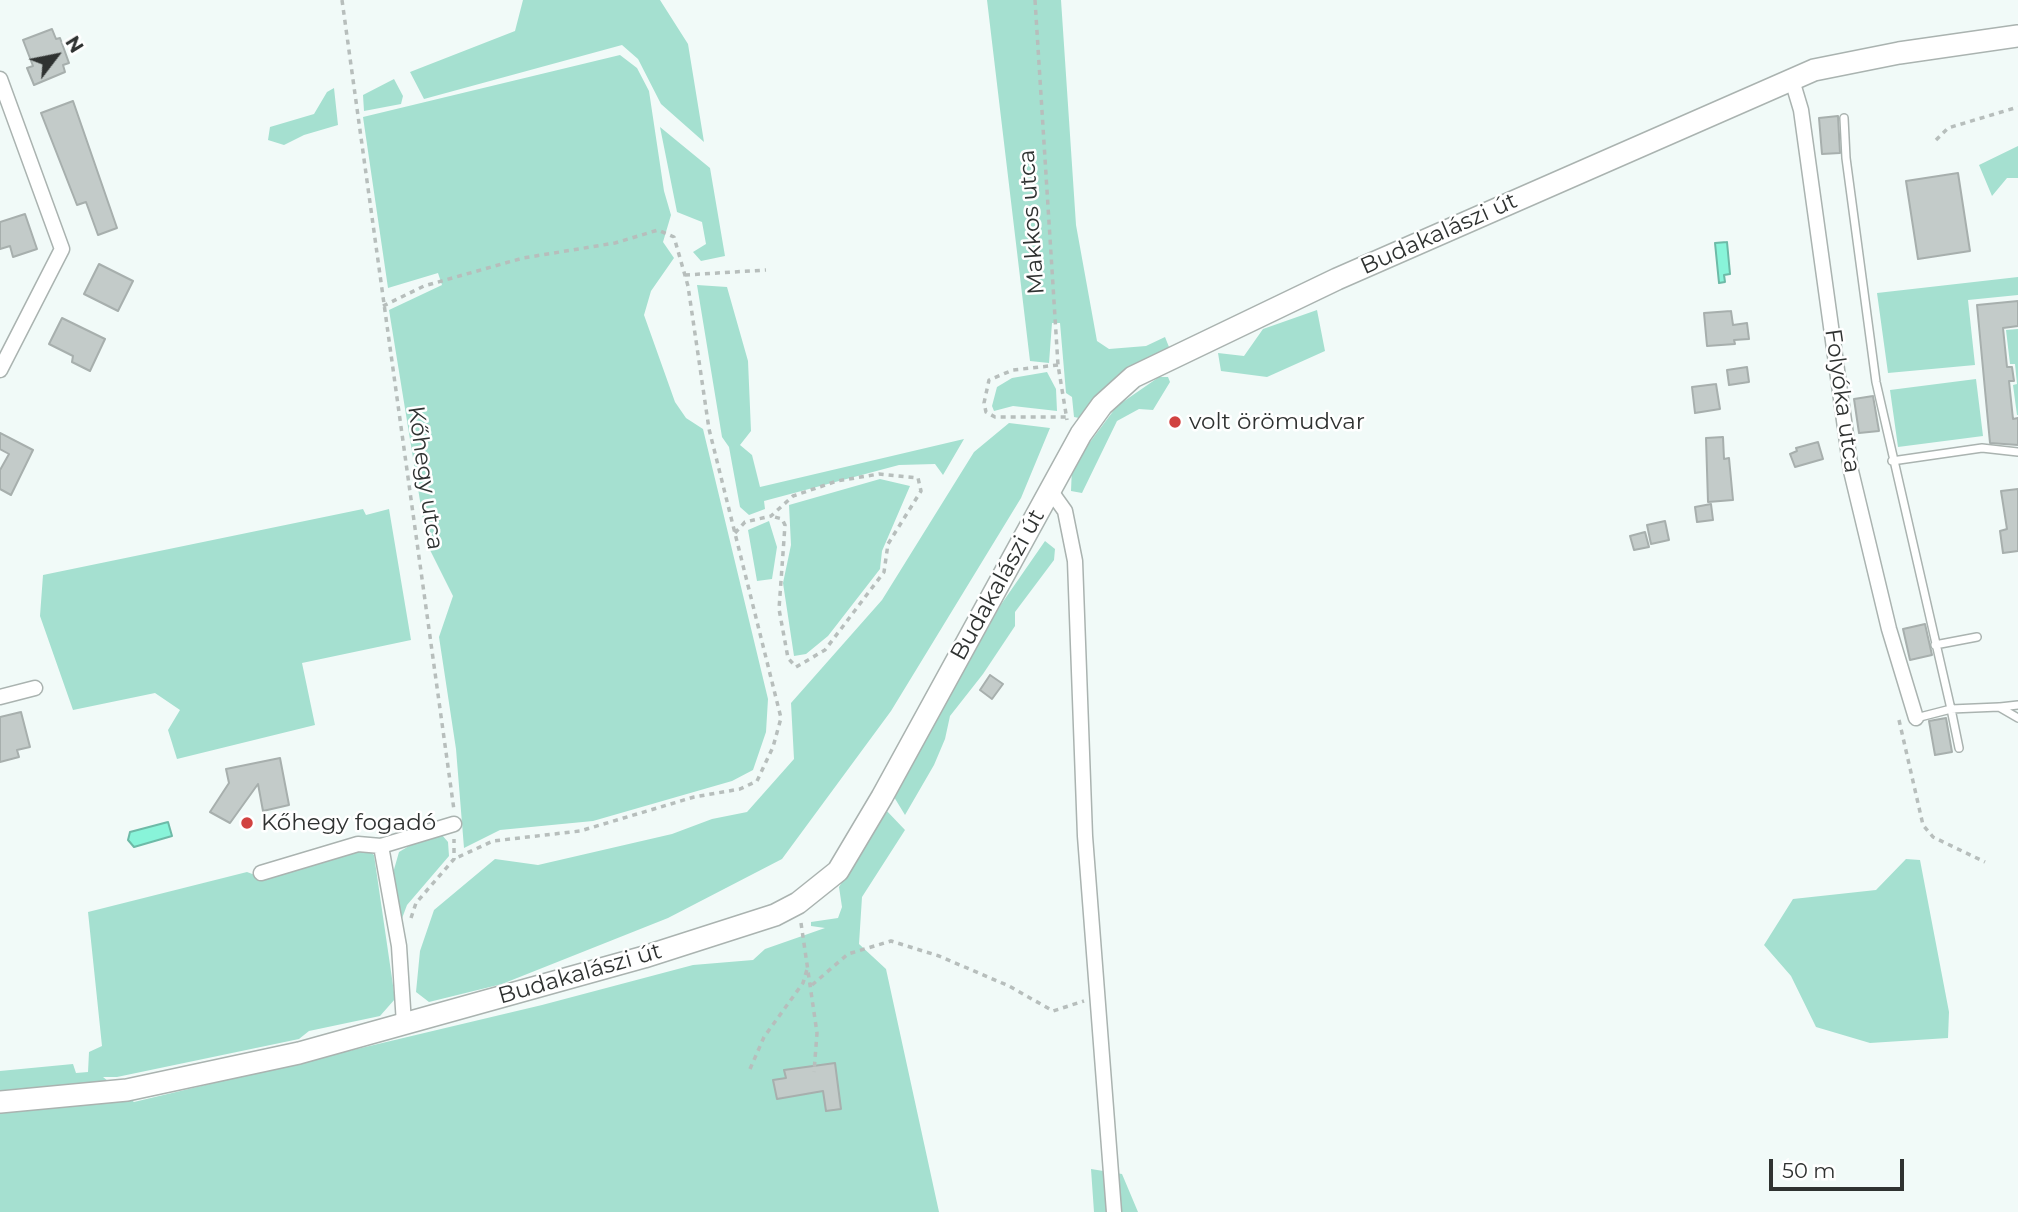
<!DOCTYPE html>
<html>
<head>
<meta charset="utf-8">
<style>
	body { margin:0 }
	#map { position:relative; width:2018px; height:1212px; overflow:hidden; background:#f1faf8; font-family:Montserrat,sans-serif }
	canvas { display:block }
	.north { position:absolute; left:21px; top:21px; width:70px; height:70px; -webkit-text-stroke:5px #fff; paint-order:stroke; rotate:58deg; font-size:19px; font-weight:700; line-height:28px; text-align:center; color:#2f3231 }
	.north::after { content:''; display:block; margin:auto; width:24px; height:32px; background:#2f3231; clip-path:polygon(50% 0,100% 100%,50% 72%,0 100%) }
	.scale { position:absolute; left:1769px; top:1159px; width:135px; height:32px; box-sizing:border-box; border:4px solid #2f3231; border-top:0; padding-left:9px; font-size:21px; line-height:24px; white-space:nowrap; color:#2f3231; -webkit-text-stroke:5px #fff; paint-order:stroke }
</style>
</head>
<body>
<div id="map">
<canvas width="2018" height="1212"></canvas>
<div class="north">N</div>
<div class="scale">50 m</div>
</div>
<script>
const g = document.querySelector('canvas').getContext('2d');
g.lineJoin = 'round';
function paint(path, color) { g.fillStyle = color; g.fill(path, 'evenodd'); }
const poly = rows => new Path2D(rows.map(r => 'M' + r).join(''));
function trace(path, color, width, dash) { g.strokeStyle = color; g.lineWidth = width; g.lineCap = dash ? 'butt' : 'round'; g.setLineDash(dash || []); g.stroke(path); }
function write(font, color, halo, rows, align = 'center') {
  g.font = font + ' Montserrat,sans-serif'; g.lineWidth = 5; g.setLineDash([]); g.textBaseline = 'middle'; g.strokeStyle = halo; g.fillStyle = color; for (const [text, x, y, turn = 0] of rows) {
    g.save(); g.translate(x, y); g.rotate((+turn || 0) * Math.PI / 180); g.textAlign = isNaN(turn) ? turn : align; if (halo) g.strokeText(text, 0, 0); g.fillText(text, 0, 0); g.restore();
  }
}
paint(poly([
	[523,0,660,0,688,44,704,142,661,104,638,59,622,45,424,99,410,72,515,31],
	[987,0,1061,0,1076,225,1097,341,1109,349,1146,346,1165,337,1169,347,1127,372,1079,418,1074,417,1072,397,1066,393,1060,323,1052,323,1049,363,1030,361],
	[620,55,637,68,649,91,664,191,671,215,663,242,674,258,651,291,644,315,675,402,686,418,703,429,768,699,766,732,753,770,732,781,593,821,500,830,464,848,456,749,439,637,453,596,427,544,389,310,442,285,438,273,388,288,363,117],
	[394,79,403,96,401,104,364,111,363,95],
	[334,88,338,125,304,135,284,145,268,140,270,127,314,114,327,92],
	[660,127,710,168,725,256,701,261,693,252,706,244,702,222,677,212],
	[2018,146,2018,178,2007,178,1992,196,1979,165],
	[2018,277,2018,295,1968,300,1975,365,1888,373,1877,293],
	[697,285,727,287,748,361,751,431,740,445,752,455,760,487,964,439,943,475,935,464,899,465,764,501,765,509,749,515,740,507,729,447,722,437],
	[1317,310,1325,351,1267,377,1221,371,1218,353,1244,356,1263,329],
	[2018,329,2018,415,2017,415,2013,385,2017,384,2015,364,2010,364,2006,330],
	[1047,372,1056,389,1057,411,1013,406,994,411,992,406,997,387,1012,378],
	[1159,377,1168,377,1170,382,1153,410,1139,409,1117,421,1082,493,1071,491,1072,466,1117,406],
	[1976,379,1983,436,1898,447,1890,390],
	[1009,423,1050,428,1021,498,891,711,782,859,668,918,502,984,429,1002,416,992,420,951,434,910,495,859,538,865,672,834,712,819,747,812,794,759,791,703,882,600,974,452],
	[880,479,910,486,882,551,880,569,828,636,806,654,794,656,783,583,791,545,789,505],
	[363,509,366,515,389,509,411,640,302,663,315,725,177,759,168,730,180,710,155,693,73,710,40,616,43,575],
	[769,521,777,547,772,579,757,581,748,530],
	[1045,541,1055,549,1054,560,1015,612,1015,626,983,674,950,716,945,739,934,765,905,815,894,797,1000,606],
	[885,809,905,830,862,897,859,944,886,969,939,1212,0,1212,0,1071,73,1064,76,1073,88,1072,89,1052,102,1046,88,912,247,872,263,878,367,849,374,855,395,999,380,1016,309,1031,299,1039,117,1077,103,1077,134,1102,542,1005,693,965,753,960,765,949,825,928,811,926,811,922,838,918,842,907,839,887],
	[442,835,448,842,449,856,407,905,401,921,393,873,399,852,414,843],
	[1906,859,1920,860,1949,1012,1948,1038,1870,1043,1816,1027,1791,976,1764,945,1793,899,1876,890],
	[1091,1169,1122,1174,1138,1212,1094,1212]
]), '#a5e0d0');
const water = poly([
	[1727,242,1730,274,1724,275,1725,282,1719,283,1715,243,1727,242],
	[168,822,172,836,134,847,128,840,130,832,168,822]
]);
paint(water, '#88f4d9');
trace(water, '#6dbaa7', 2);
const building = poly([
	[52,29,56,39,60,38,69,63,63,65,65,72,34,85,27,68,33,66,23,40,52,29],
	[73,101,117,228,98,235,86,202,77,205,41,113,73,101],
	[1838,116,1840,153,1822,154,1819,118,1838,116],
	[1958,173,1970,251,1918,259,1906,181,1958,173],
	[25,214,37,249,13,257,10,246,0,249,0,222,25,214],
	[99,264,133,281,118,311,84,294,99,264],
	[2018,301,2018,326,2003,328,2007,367,2012,367,2014,381,2009,381,2013,419,2018,418,2018,445,1990,443,1977,305,2018,301],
	[1731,311,1733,325,1747,323,1749,339,1734,340,1735,344,1707,346,1704,313,1731,311],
	[62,318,105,339,90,371,72,362,73,356,49,344,62,318],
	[1747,367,1749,382,1729,385,1727,370,1747,367],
	[1716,384,1720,409,1695,413,1692,387,1716,384],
	[1873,396,1879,431,1859,433,1854,399,1873,396],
	[0,433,33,450,11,495,0,489,0,470,9,454,0,449,0,433],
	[1723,437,1724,459,1729,458,1733,500,1708,502,1706,438,1723,437],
	[1818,442,1823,459,1795,467,1790,454,1797,451,1796,448,1818,442],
	[2018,489,2018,551,2003,553,2000,531,2007,529,2001,491,2018,489],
	[1711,504,1713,520,1697,522,1695,507,1711,504],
	[1665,521,1669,540,1651,544,1647,525,1665,521],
	[1645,532,1649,547,1634,550,1630,536,1645,532],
	[1925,624,1932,655,1910,660,1903,629,1925,624],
	[990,675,1003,684,992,699,980,690,990,675],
	[21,712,30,747,17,750,19,757,0,762,0,717,21,712],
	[1946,718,1952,752,1935,755,1929,721,1946,718],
	[280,758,289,805,263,811,258,784,230,823,210,812,229,783,226,769,280,758],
	[835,1063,841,1109,826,1111,823,1091,777,1099,773,1080,786,1078,784,1070,835,1063]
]);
paint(building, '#c3cbc9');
trace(building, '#a7afad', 2);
const service = poly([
	[1844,118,1846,158,1876,382,1951,709,1916,718],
	[1892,461,1982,448,2018,452],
	[1935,645,1977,637],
	[2000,707,2018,705],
	[1959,748,1951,709,1999,707,2018,718]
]);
const minor = poly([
	[0,79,62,249,0,370],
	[1792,80,1801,110,1851,471,1889,629,1916,718],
	[1050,490,1065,511,1075,561,1085,836,1114,1212],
	[0,697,35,688],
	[381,846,454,824],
	[261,873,358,844,381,846,399,946,404,1024]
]);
const secondary = poly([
	[0,1102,127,1090,299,1053,644,957,775,915,798,903,838,871,882,797,1081,434,1102,405,1133,377,1337,279,1814,70,1899,53,2018,36]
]);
trace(service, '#aab3b0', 10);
trace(minor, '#aab3b0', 17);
trace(secondary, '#aab3b0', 24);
trace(poly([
	[342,0,454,810],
	[1035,0,1058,365,1067,420],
	[1936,140,1948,128,2018,107],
	[685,275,766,270],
	[383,306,424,286,523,258,615,243,658,230,674,237,688,286,709,429,781,718,773,747,757,781,740,789,694,797,580,831,493,841,454,859],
	[1058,365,1013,370,989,380,984,403,986,412,995,417,1066,417],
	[735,533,745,522,771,516,793,496,837,481,879,474,918,478,921,491,888,544,884,572,825,650,796,667,788,658,779,609,785,525,782,519,771,516],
	[1899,720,1923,825,1933,837,1985,862],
	[411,918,416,903,454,859,454,839],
	[801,923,817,1033,814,1072],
	[812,985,848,954,891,941,939,956,1009,986,1053,1011,1084,1001],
	[750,1069,764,1037,803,983,808,966]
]), '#b7bebc', 3.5, [5, 5]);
trace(service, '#fff', 7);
trace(minor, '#fff', 14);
trace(secondary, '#fff', 21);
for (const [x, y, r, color] of [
	[1175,422,7,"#d14240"],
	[247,823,7,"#d14240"]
]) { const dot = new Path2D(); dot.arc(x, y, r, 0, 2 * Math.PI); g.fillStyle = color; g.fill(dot); trace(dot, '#fff', 2.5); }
write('23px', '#2f3231', '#fff', [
	["Makkos utca",1032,222,-94],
	["Budakalászi út",1439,234,-24],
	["Folyóka utca",1842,401,82],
	["Kőhegy utca",425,478,82],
	["Budakalászi út",998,585,-61],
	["Budakalászi út",580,974,-16]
]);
write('23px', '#2f3231', '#fff', [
	["volt örömudvar",1189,422],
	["Kőhegy fogadó",261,823]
], 'left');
</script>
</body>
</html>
